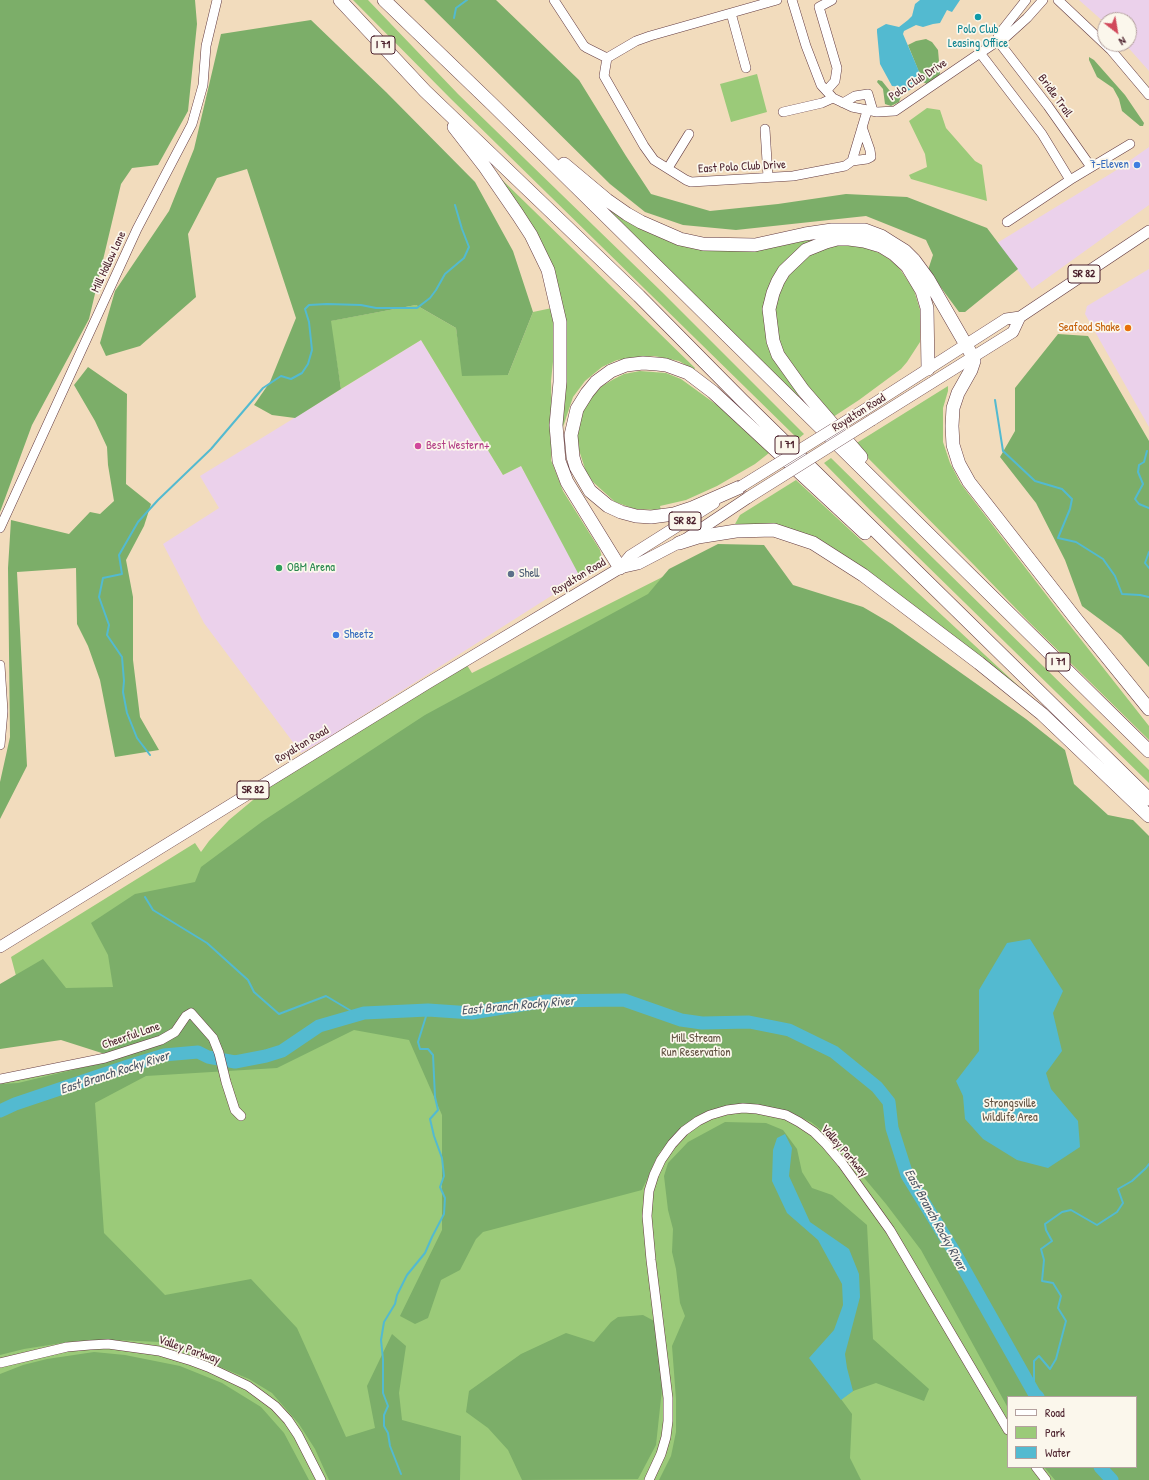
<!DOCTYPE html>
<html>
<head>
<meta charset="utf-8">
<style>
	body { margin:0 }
	#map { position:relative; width:1149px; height:1480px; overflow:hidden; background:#f2dcbd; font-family:"Patrick Hand",sans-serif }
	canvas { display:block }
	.legend { position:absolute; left:1007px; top:1396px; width:130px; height:72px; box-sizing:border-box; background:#fbf7ec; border:1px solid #b4a19f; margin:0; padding:5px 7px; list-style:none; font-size:12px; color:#4a1f2b }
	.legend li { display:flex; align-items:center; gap:8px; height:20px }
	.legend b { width:20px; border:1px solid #b4a19f }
	.north { position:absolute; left:1097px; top:12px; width:40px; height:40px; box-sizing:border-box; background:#fbf7ec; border:1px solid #b4a19f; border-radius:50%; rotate:149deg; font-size:11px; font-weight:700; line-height:16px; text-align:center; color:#4a1f2b }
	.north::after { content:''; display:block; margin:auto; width:14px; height:18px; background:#d1495b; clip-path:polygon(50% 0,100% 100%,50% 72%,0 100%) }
</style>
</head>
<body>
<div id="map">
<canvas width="1149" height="1480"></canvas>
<ul class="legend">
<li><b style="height:5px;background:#fff"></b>Road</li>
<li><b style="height:11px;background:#9bca79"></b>Park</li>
<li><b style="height:11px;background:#53bad0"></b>Water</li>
</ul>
<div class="north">N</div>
</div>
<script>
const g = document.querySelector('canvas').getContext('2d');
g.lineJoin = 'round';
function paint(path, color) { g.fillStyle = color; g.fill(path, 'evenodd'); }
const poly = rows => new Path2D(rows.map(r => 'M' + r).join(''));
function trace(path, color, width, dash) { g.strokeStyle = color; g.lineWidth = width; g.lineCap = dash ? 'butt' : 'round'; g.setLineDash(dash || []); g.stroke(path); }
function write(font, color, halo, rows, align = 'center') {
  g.font = font + ' "Patrick Hand",sans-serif'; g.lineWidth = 3.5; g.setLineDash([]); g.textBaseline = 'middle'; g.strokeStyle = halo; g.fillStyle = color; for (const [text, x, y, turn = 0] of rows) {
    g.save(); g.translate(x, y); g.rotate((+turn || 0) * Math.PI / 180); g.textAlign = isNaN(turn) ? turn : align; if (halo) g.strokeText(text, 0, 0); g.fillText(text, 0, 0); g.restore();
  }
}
paint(poly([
	[1079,0,1149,0,1149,71,1125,44,1129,44,1129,20,1105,20,1105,23],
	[1149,147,1149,205,1032,289,997,243,1115,171],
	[1149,269,1149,427,1085,314,1087,306],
	[421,340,503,475,521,466,581,577,332,735,301,753,204,623,163,544,219,508,200,476]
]), '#ebd1eb');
paint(poly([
	[353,0,368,0,458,94,662,292,804,434,798,439,451,99],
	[757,74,767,112,731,122,720,84],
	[927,108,940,110,946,128,975,161,982,165,987,201,911,179,909,175,927,167,925,154,909,121],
	[490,168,695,368,694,370,679,361,654,356,617,360,602,367,585,381,573,397,562,430,560,305],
	[608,206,701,247,831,234,814,241,765,309,764,325,768,341,800,395,798,397,605,209],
	[841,244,864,246,881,254,895,263,902,272,914,290,920,310,920,342,907,362,901,369,859,400,830,419,786,362,774,330,776,296,795,265,809,254],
	[416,305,456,328,463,375,508,375,533,312,552,308,556,333,551,381,552,442,551,460,563,491,600,550,602,558,599,563,579,575,521,466,503,475,421,340,341,389,330,321],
	[640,371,666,373,681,379,721,408,769,453,755,464,717,486,686,500,660,506,661,510,635,509,615,502,593,482,586,472,579,450,577,435,582,411,589,400,602,386,614,379,624,374],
	[948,386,948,391,943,408,943,442,950,463,961,484,1064,618,1149,726,1149,740,1029,622,975,566,866,456,855,444],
	[831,458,1149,770,1149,783,870,510,824,463],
	[796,480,1026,693,887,589,765,524,735,524,740,515],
	[718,549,1085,815,1149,1480,0,1480,0,1080,112,1054,109,1038,32,1036,11,957,195,843,201,852,209,841,229,820,259,795,290,771,465,662,472,673],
	[1008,1397,1136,1397,1136,1467,1008,1467]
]), '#9bca79');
paint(poly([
	[0,0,195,0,197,24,188,111,158,165,132,168,121,184,89,319,32,425,0,512],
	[424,0,496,0,579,80,626,156,651,194,710,211,778,204,846,194,907,197,987,228,1018,269,965,312,959,312,928,270,933,255,926,240,866,216,736,230,683,225,645,212,610,184],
	[311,20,386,92,475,182,513,251,533,312,508,375,462,376,456,328,416,305,331,321,341,389,295,418,272,415,254,405,270,382,296,318,247,169,217,178,188,234,196,297,140,346,106,356,100,343,115,291,169,211,194,149,221,34],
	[926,39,932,42,938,50,940,73,939,76,927,84,923,82,908,45,916,41],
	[1089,57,1094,60,1125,95,1144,123,1143,126,1140,126,1122,111,1119,99,1113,88,1097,77,1089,60],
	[878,80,882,81,890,91,901,96,899,102,891,106,885,104,883,89,877,82],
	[1058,334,1088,336,1149,441,1149,667,1121,635,1082,606,1065,560,1036,503,1000,457,1015,431,1015,388],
	[88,367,127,394,126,484,151,504,144,526,126,560,133,597,133,660,140,717,159,750,115,757,100,680,88,646,77,624,76,568,17,572,27,766,0,819,0,782,10,737,8,568,11,520,69,534,90,512,100,514,114,501,108,465,107,447,95,421,74,385],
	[718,544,764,545,793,585,863,607,892,624,1026,719,1065,750,1074,784,1108,815,1133,820,1149,836,1149,1480,1055,1480,1044,1467,1136,1467,1136,1397,1008,1397,1008,1408,921,1250,886,1204,830,1137,811,1122,781,1109,745,1104,698,1117,674,1135,659,1153,642,1190,483,1232,476,1239,460,1270,441,1280,428,1318,415,1324,400,1316,442,1230,442,1115,409,1040,354,1030,277,1068,146,1076,95,1103,104,1233,165,1295,251,1279,297,1328,346,1437,375,1428,367,1386,392,1334,406,1346,399,1393,402,1420,461,1436,460,1480,329,1480,315,1449,299,1424,272,1393,249,1379,208,1362,187,1348,160,1342,116,1340,75,1341,24,1349,0,1355,0,1084,18,1083,110,1061,108,1055,61,1040,0,1049,0,984,43,959,66,988,113,987,108,955,91,923,135,894,195,882,201,867,263,821,425,715,648,594,669,569],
	[725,1122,766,1123,783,1130,797,1149,802,1172,812,1188,832,1195,867,1225,873,1339,929,1389,924,1401,876,1383,853,1391,841,1399,852,1414,850,1458,861,1480,659,1480,671,1456,676,1432,676,1399,672,1346,685,1316,680,1303,676,1269,672,1252,673,1229,668,1210,664,1176,668,1163,688,1142],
	[643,1315,656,1322,662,1389,656,1445,638,1479,522,1480,508,1450,488,1428,466,1412,469,1391,521,1354,566,1333,594,1342,611,1322,618,1317],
	[94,1352,125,1355,180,1366,222,1383,261,1407,284,1433,309,1480,0,1480,0,1374,23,1365,47,1359]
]), '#7cae69');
paint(poly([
	[920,0,960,0,952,12,947,10,940,23,933,24,923,27,916,25,904,31,903,34,921,76,913,83,913,88,906,92,903,87,892,86,880,64,877,32,877,29,886,24,899,27,908,20,912,16,915,4],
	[1030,939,1063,991,1053,1013,1062,1051,1046,1073,1051,1089,1078,1121,1080,1147,1048,1168,1017,1160,983,1139,965,1119,963,1096,956,1081,979,1051,979,990,1007,943],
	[785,1134,792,1148,789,1176,810,1222,849,1249,859,1274,860,1297,845,1354,847,1368,853,1391,841,1400,809,1358,834,1330,843,1305,842,1284,818,1240,787,1213,772,1181,773,1150,777,1138]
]), '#53bad0');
trace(poly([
	[454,18,456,8,467,0],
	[995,400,1003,451,1035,481,1062,489,1072,499,1070,509,1058,538,1076,542,1103,559,1115,576,1122,594,1140,595,1149,597],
	[1147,451,1144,462,1139,465,1138,472,1143,484,1135,499,1139,504,1149,508],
	[1149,552,1145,563,1149,568],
	[150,755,137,738,127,713,123,692,124,681,122,657,107,635,109,625,99,597,103,578,122,574,119,555,138,522,158,500,211,449,263,388,281,376,291,379,302,373,308,364,312,350,309,322,305,309,309,305,327,304,361,305,376,308,417,308,430,298,436,290,445,274,464,258,469,247,462,229,455,205],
	[145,897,153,910,207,943,248,980,254,992,279,1014,326,996,358,1015],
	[1034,1393,1034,1361,1039,1356,1050,1369,1056,1359,1066,1321,1058,1308,1061,1296,1053,1283,1042,1281,1044,1260,1041,1249,1052,1241,1046,1230,1045,1224,1062,1212,1071,1210,1097,1225,1117,1212,1123,1203,1118,1189,1132,1181,1146,1168,1149,1164],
	[401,1474,390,1446,388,1433,384,1426,384,1415,388,1406,383,1393,383,1359,381,1340,384,1322,395,1304,397,1295,407,1275,425,1253,432,1237,444,1214,445,1198,440,1187,444,1176,442,1158,434,1136,430,1119,438,1110,435,1097,433,1055,428,1049,420,1049,418,1042,428,1010]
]), '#53bad0', 2);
trace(poly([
	[0,1111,15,1104,131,1065,164,1055,198,1052,208,1057,235,1062,266,1056,282,1051,319,1026,364,1013,428,1010,472,1013,546,1001,624,1000,681,1020,702,1023,749,1022,789,1030,834,1052,877,1087,889,1102,892,1128,907,1175,955,1253,1034,1393,1038,1397],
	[1100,1467,1112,1480]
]), '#53bad0', 13);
const minor = poly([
	[554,0,584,46,587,48,607,58],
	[792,0,806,46,821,85,833,98,852,107,877,112,895,111,980,53,998,41,1006,37,1027,18,1043,0],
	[1058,0,1111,50,1149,95],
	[731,13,746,68],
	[998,41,1048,106,1091,167],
	[998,41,998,37,1000,33,1026,0],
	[980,53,1042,134,1070,180],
	[607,58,604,76,644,146,654,160,686,180,691,182,793,176,845,166,852,161,867,111],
	[607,58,636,41,650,36,777,0],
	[827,90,835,81,837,68,819,7,832,0],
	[843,103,855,96,868,94,873,111],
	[783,112,822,103,833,98],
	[765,129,768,177],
	[852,161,867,159,871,157,870,150,862,127],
	[668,168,689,134],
	[1007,222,1070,180,1130,144],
	[0,528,137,229,192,124,203,85,206,46,217,0],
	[0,665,3,711,0,745],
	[0,1079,105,1058,161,1040,175,1032,186,1016,191,1013,213,1038,219,1053,226,1082,235,1110,241,1116],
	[0,1363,67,1347,90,1345,108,1344,159,1351,192,1361,208,1367,248,1386,275,1406,288,1420,298,1435,321,1480],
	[1036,1467,1046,1480],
	[649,1480,661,1454,666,1437,668,1421,668,1398,651,1260,647,1216,649,1191,654,1175,661,1160,672,1144,684,1131,698,1121,710,1115,727,1110,743,1108,757,1109,786,1115,799,1122,814,1132,826,1144,842,1163,890,1230,1008,1430]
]);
const major = poly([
	[864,410,1006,319,1020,317,1149,231],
	[872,420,1013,332,1020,317],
	[620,568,630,556,714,503],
	[0,947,428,683,620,568,638,564,686,539,749,497]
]);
const highway = poly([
	[340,0,425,91,639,296,742,400,1149,799],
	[384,0,493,105,1149,751],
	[454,127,485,167,518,215,531,235,548,270,560,322,560,382,556,425,559,461,567,482,620,568],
	[564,164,607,200,627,214,641,222,680,239,703,244,755,245,805,234,832,230,865,230,881,236,892,243,905,251,914,260,928,279,973,357,974,361,971,370,958,393,953,408,952,426,953,445,959,464,969,482,1076,619,1149,709],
	[861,457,803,390,778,355,773,341,769,309,773,293,778,281,784,271,806,250,826,242,837,239,849,239,864,241,881,246,894,254,907,266,922,291,927,308,928,369],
	[740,487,692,508,674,514,651,517,636,516,621,512,608,506,590,491,576,467,573,457,571,435,577,409,587,393,596,382,611,371,626,365,643,363,657,364,666,365,688,373,713,392,865,533],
	[679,543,698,537,736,531,774,530,813,543,863,575,979,663,1042,714,1149,816]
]);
trace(minor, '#633b41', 10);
trace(major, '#633b41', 12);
trace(highway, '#633b41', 14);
trace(minor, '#fff', 9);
trace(major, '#fff', 11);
trace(highway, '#fff', 13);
const majorBridge = poly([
	[740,487,864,410],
	[749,497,872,420]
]);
trace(majorBridge, '#633b41', 12, []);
trace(majorBridge, '#fff', 11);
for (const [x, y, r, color] of [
	[978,17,4,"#0f9aa8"],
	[1137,165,4,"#3f7fe0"],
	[1128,328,4,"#e8710a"],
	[418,446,4,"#d1479c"],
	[279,568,4,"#2e9e5b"],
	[511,574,4,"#5c6f8a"],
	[336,635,4,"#3f7fe0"]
]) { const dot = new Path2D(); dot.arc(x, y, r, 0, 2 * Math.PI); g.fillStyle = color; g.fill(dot); trace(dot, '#fbf7ec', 1.5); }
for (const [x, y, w] of [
	[383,45,24],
	[1084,274,32],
	[787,445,24],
	[685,521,32],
	[1058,662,24],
	[253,790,32]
]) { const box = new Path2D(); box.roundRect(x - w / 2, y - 9, w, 18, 3); g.fillStyle = '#fbf7ec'; g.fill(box); trace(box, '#4a1f2b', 1); }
write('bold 11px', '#4a1f2b', null, [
	["I 71",383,45],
	["SR 82",1084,274],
	["I 71",787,445],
	["SR 82",685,521],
	["I 71",1058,662],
	["SR 82",253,790]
]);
write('12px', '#0d838f', '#fbf7ec', [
	["Polo Club",978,30],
	["Leasing Office",978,44]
]);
write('12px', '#4a1f2b', '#fbf7ec', [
	["Polo Club Drive",918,80,-33],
	["Bridle Trail",1055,96,54],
	["East Polo Club Drive",742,167,-3],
	["Mill Hollow Lane",109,262,-65],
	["Royalton Road",859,413,-32],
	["Royalton Road",579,577,-31],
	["Royalton Road",302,745,-31],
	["Cheerful Lane",131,1036,-19],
	["Valley Parkway",844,1151,49],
	["Valley Parkway",189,1350,19]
]);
write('12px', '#366cbe', '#fbf7ec', [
	["7-Eleven",1129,165],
	["Sheetz",344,635,"left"]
], 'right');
write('12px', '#c56008', '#fbf7ec', [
	["Seafood Shake",1120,328]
], 'right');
write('12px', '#b23c85', '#fbf7ec', [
	["Best Western+",426,446]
], 'left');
write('12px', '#27864d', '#fbf7ec', [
	["OBM Arena",287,568]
], 'left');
write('12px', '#4e5e75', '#fbf7ec', [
	["Shell",519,574]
], 'left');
write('12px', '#625242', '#fbf7ec', [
	["Mill Stream",696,1039],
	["Run Reservation",696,1053],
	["Strongsville",1010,1104],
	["Wildlife Area",1010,1118]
]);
write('italic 13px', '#4d5565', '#fbf7ec', [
	["East Branch Rocky River",518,1006,-5],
	["East Branch Rocky River",115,1073,-18],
	["East Branch Rocky River",935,1220,61]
]);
</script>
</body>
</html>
